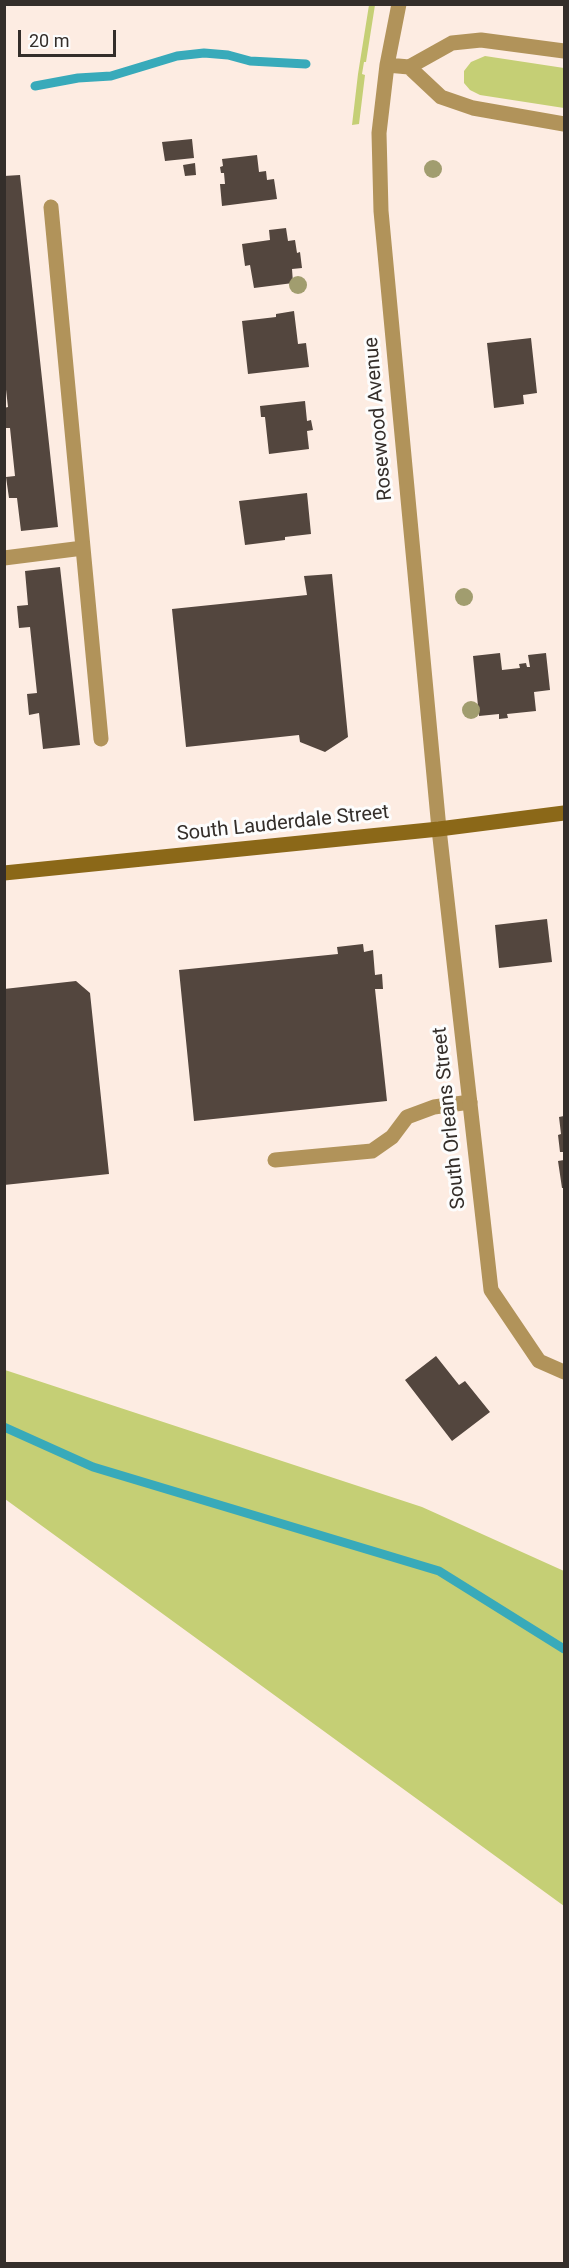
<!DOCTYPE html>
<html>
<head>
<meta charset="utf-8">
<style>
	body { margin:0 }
	#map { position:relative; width:569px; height:2268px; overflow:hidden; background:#fdece2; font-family:Roboto,sans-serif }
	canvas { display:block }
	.frame { position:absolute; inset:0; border:6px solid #342e2a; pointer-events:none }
	.scale { position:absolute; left:18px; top:30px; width:98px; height:27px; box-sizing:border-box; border:3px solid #342e2a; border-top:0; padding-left:8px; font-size:18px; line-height:21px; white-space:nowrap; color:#342e2a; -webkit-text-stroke:4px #fdfdfd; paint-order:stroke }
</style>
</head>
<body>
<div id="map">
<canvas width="569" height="2268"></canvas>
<div class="frame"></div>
<div class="scale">20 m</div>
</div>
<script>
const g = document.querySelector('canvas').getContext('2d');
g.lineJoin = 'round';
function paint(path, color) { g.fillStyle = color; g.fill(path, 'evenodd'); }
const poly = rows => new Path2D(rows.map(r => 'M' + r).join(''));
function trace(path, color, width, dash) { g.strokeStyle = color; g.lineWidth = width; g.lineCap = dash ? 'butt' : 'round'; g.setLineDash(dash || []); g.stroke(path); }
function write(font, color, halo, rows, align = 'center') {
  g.font = font + ' Roboto,sans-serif'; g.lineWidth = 6; g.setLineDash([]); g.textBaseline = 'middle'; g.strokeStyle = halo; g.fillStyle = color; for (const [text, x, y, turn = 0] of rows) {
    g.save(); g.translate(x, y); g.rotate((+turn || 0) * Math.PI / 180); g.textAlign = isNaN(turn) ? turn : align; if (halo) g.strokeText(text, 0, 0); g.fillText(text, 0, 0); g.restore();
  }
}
paint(poly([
	[369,5,375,5,366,62,364,62,362,74,365,75,359,124,352,125,358,74],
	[485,56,564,68,564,108,480,95,470,90,464,83,464,71,471,62],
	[5,1370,422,1507,564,1571,564,1906,5,1499]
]), '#c5cf75');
trace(poly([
	[35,86,78,78,111,76,177,56,204,53,228,55,250,61,306,64],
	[4,1427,93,1467,439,1571,564,1649]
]), '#38aaba', 9);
paint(poly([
	[192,139,194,158,165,161,162,142],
	[257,155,259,172,266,171,267,180,274,179,277,199,222,206,220,184,225,184,224,173,221,173,220,167,223,166,222,159],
	[195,163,196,175,185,176,183,165],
	[20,175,58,527,21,531,17,498,9,498,6,477,15,476,10,428,4,428,4,408,8,407,4,372,4,176],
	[286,228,288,241,295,240,297,253,300,252,302,268,292,269,293,283,254,288,250,265,245,266,242,244,270,240,269,230],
	[294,311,298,344,306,343,309,367,248,374,242,321,276,317,276,314],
	[531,338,537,393,523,395,524,404,494,408,487,343],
	[305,401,307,421,311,420,313,430,307,431,309,449,269,454,265,417,261,417,260,406],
	[307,493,311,534,285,537,285,540,245,545,239,501],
	[60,567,80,745,43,749,39,713,29,715,27,694,37,693,30,627,19,628,17,606,28,605,25,571],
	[332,574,348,737,325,752,300,742,299,735,186,747,172,609,307,595,304,576],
	[500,653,502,670,520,668,519,664,526,663,527,667,530,667,528,655,546,653,550,690,534,692,536,711,507,714,508,718,499,719,499,714,479,716,473,656],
	[547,919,552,962,499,968,495,925],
	[363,944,364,952,373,950,375,975,382,974,383,989,375,989,387,1101,194,1121,179,970,338,954,337,947],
	[76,981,90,993,109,1174,4,1185,4,989],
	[564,1116,564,1152,560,1152,558,1135,561,1134,559,1117],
	[564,1160,564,1188,562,1188,558,1161],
	[436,1356,459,1385,465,1381,490,1412,452,1441,405,1380]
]), '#53463e');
trace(poly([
	[51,207,101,739],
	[4,558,83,548],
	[275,1160,372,1151,392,1137,407,1117,434,1107,470,1102]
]), '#b1935a', 15);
trace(poly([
	[399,4,387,65,379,133,381,211,439,829,491,1290,539,1361,564,1372],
	[387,65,409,67,441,97,473,108,564,124],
	[409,67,452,43,481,40,564,51]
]), '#b1935a', 15);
trace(poly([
	[4,873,439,829,564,813]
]), '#8b6818', 15);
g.fillStyle = '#a19d6f';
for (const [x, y] of [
	[433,169],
	[298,285],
	[464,597],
	[471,710]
]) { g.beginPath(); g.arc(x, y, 9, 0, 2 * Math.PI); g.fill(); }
write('20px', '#342e2a', '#fdfdfd', [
	["Rosewood Avenue",379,419,-95],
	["South Lauderdale Street",283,824,-6],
	["South Orleans Street",450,1118,-96]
]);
</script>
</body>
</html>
